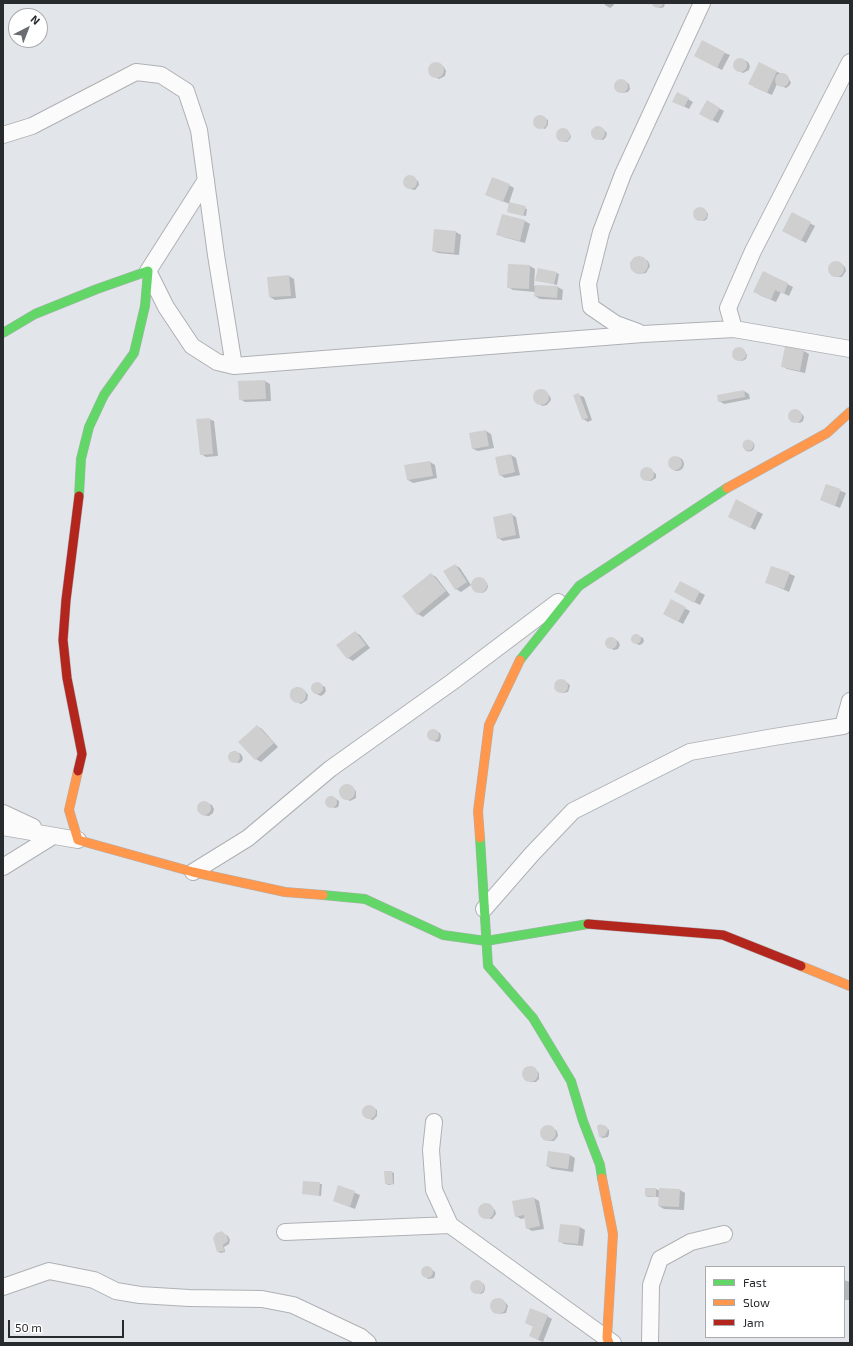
<!DOCTYPE html>
<html>
<head>
<meta charset="utf-8">
<style>
	body { margin:0 }
	#map { position:relative; width:853px; height:1346px; overflow:hidden; background:#e2e6ea; font-family:"Exo 2",sans-serif }
	canvas { display:block }
	.frame { position:absolute; inset:0; border:4px solid #282b2e; pointer-events:none }
	.legend { position:absolute; left:705px; top:1266px; width:140px; height:72px; box-sizing:border-box; background:#fff; border:1px solid #a9aaab; margin:0; padding:5px 7px; list-style:none; font-size:12px; color:#282b2e }
	.legend li { display:flex; align-items:center; gap:8px; height:20px }
	.legend b { width:20px; border:1px solid #a9aaab }
	.north { position:absolute; left:8px; top:8px; width:40px; height:40px; box-sizing:border-box; background:#fff; border:1px solid #a9aaab; border-radius:50%; rotate:42deg; font-size:11px; font-weight:700; line-height:16px; text-align:center; color:#282b2e }
	.north::after { content:''; display:block; margin:auto; width:14px; height:18px; background:#696c70; clip-path:polygon(50% 0,100% 100%,50% 72%,0 100%) }
	.scale { position:absolute; left:8px; top:1320px; width:116px; height:18px; box-sizing:border-box; border:2px solid #282b2e; border-top:0; padding-left:5px; font-size:12px; line-height:14px; white-space:nowrap; color:#282b2e; -webkit-text-stroke:3px #fff; paint-order:stroke }
</style>
</head>
<body>
<div id="map">
<canvas width="853" height="1346"></canvas>
<div class="frame"></div>
<ul class="legend">
<li><b style="height:5px;background:#63d668"></b>Fast</li>
<li><b style="height:5px;background:#ff974d"></b>Slow</li>
<li><b style="height:5px;background:#b3261e"></b>Jam</li>
</ul>
<div class="north">N</div>
<div class="scale">50 m</div>
</div>
<script>
const g = document.querySelector('canvas').getContext('2d');
g.lineJoin = 'round';
function paint(path, color) { g.fillStyle = color; g.fill(path, 'evenodd'); }
const poly = rows => new Path2D(rows.map(r => 'M' + r).join(''));
function trace(path, color, width, dash) { g.strokeStyle = color; g.lineWidth = width; g.lineCap = dash ? 'butt' : 'round'; g.setLineDash(dash || []); g.stroke(path); }
paint(poly([
	[604,3,614,3,614,4,613,6,610,8,605,5],
	[653,3,665,3,664,7,661,8,657,7],
	[725,53,730,55,722,70,700,58],
	[742,59,748,62,750,66,749,70,743,73,737,70,734,67,736,61],
	[438,63,444,67,446,71,445,76,439,79,432,76,430,72,431,66],
	[759,63,788,77,791,83,789,86,786,88,777,84,772,95,754,87],
	[619,80,623,80,629,84,630,89,628,92,622,93,616,87,616,83],
	[688,99,693,102,689,109,679,104],
	[708,102,724,111,718,123,701,114],
	[538,117,542,117,548,120,548,125,545,129,539,127,535,123,535,120],
	[598,127,604,130,607,133,606,137,603,140,594,138,591,132,593,129],
	[562,129,569,132,571,136,570,139,567,142,563,142,558,138,558,132],
	[407,176,411,176,418,181,419,185,415,190,410,189,404,185,404,181],
	[509,185,514,188,509,203,527,209,526,216,509,212,510,204,491,197],
	[699,208,706,211,708,214,707,219,704,221,696,218,694,213,696,210],
	[792,213,815,226,806,243,783,231],
	[525,221,530,224,525,243,503,237,498,234],
	[435,230,456,232,461,235,459,255,438,253,433,251],
	[635,257,640,257,648,261,650,266,646,273,638,274,631,269,630,263],
	[839,262,845,267,846,271,842,277,838,277,830,271,830,267,832,263],
	[509,265,530,266,535,269,534,286,558,287,563,290,562,300,540,299,535,296,535,292,513,290,508,287],
	[764,272,793,287,789,296,781,292,776,302,759,295],
	[556,273,559,274,557,285,536,280],
	[289,276,294,279,296,298,275,300,270,297],
	[786,347,804,351,809,354,805,373,787,369,782,366],
	[737,349,744,350,747,355,746,359,742,361,736,359,733,354,734,351],
	[265,381,270,384,271,401,245,402,240,399,239,382],
	[544,391,550,396,551,400,547,405,542,406,535,400,535,395,538,392],
	[744,391,749,394,750,399,724,404,719,401],
	[579,395,584,397,592,420,588,422,583,419],
	[794,410,802,414,804,417,803,421,800,423,793,421,790,417,790,413],
	[209,419,214,421,218,456,206,457,201,454],
	[486,431,491,434,494,448,478,451,473,449],
	'743.5 446a5.5 5.5 0 1 1 11 0a5.5 5.5 0 1 1-11 0Z',
	[511,455,516,458,520,475,505,478,500,475],
	'670 464a7 7 0 1 1 14 0a7 7 0 1 1-14 0Z',
	[430,462,435,465,437,478,413,483,408,480],
	[644,468,648,468,656,474,656,478,651,481,645,480,641,475,641,471],
	[826,485,846,493,840,508,821,500],
	[737,501,763,514,755,530,734,519],
	[511,514,516,517,520,538,503,541,498,538],
	[455,565,460,568,471,585,461,592,456,589],
	[772,567,795,576,789,592,766,582],
	[431,574,436,577,450,595,423,617,418,614],
	[479,578,487,583,488,587,486,591,482,593,475,591,472,585,473,581],
	[680,582,705,595,700,605,680,595],
	[671,601,690,611,683,624,664,614],
	[355,632,360,635,370,648,353,661,348,658],
	[637,635,643,638,644,641,642,644,639,645,633,642,632,638,634,636],
	[611,638,618,641,620,645,618,649,614,650,607,647,606,643,607,639],
	[561,681,568,683,570,686,568,692,563,693,557,690,556,685,558,682],
	[317,683,325,687,326,691,324,694,321,696,314,693,312,688,314,684],
	[298,687,305,691,308,695,307,700,301,704,291,699,290,694,292,689],
	[257,726,262,729,278,747,261,762,256,759,240,742],
	[434,730,440,733,441,736,440,741,437,742,429,739,428,736,429,732],
	[235,751,241,754,243,758,242,761,239,763,231,761,229,756,230,753],
	[346,786,350,786,356,791,356,798,350,801,343,798,341,794,342,788],
	[332,796,339,801,339,804,338,807,335,808,327,805,326,802,328,797],
	[201,803,207,803,212,805,214,809,213,813,209,816,202,815,198,809,199,805],
	[527,1068,533,1068,539,1073,539,1079,536,1082,531,1082,525,1078,524,1074],
	[366,1106,371,1106,377,1110,377,1116,373,1120,366,1118,362,1113,363,1109],
	[545,1127,551,1127,557,1131,558,1136,554,1141,549,1141,543,1137,542,1130],
	[606,1127,609,1130,609,1134,608,1137,602,1138,600,1136],
	[549,1152,570,1155,575,1158,573,1172,552,1169,547,1166],
	[392,1172,394,1173,394,1184,388,1185,386,1183],
	[304,1182,322,1184,321,1196,303,1193],
	[339,1186,360,1195,355,1209,334,1201],
	[646,1189,656,1189,660,1191,680,1190,685,1193,684,1210,664,1209,659,1206,660,1197,648,1197,646,1196],
	[534,1198,539,1201,544,1229,532,1231,527,1228,525,1218,521,1219,516,1216],
	[487,1204,495,1210,496,1214,492,1219,485,1218,480,1213,480,1209,483,1205],
	[561,1225,580,1227,585,1230,583,1246,564,1244,559,1241],
	[220,1232,228,1236,230,1240,229,1244,224,1247,225,1252,220,1253,218,1251],
	[425,1267,428,1267,435,1272,435,1275,434,1278,428,1279,423,1275,422,1272],
	[844,1280,850,1282,850,1300,844,1300],
	[476,1281,484,1284,485,1288,484,1292,481,1294,474,1292,471,1287,472,1284],
	[499,1299,506,1303,508,1306,506,1313,499,1314,493,1310,491,1306,493,1302],
	[547,1316,552,1319,543,1342,536,1339,534,1327,526,1323]
]), '#0003');
paint(poly([
	[651,3,664,3,662,6,658,8,654,7],
	[702,40,725,52,717,68,694,56],
	'733 65a7 7 0 1 1 14 0a7 7 0 1 1-14 0Z',
	'428 70a8 8 0 1 1 16 0a8 8 0 1 1-16 0Z',
	[759,62,777,71,767,93,748,84],
	'775 80a7 7 0 1 1 14 0a7 7 0 1 1-14 0Z',
	'614 86a7 7 0 1 1 14 0a7 7 0 1 1-14 0Z',
	[677,92,689,98,684,107,672,102],
	[707,100,720,108,712,121,699,114],
	'533 122a7 7 0 1 1 14 0a7 7 0 1 1-14 0Z',
	'591 133a7 7 0 1 1 14 0a7 7 0 1 1-14 0Z',
	'556 135a7 7 0 1 1 14 0a7 7 0 1 1-14 0Z',
	'403 182a7 7 0 1 1 14 0a7 7 0 1 1-14 0Z',
	[492,177,510,184,503,202,485,195],
	[509,202,526,206,523,216,507,212],
	'693 214a7 7 0 1 1 14 0a7 7 0 1 1-14 0Z',
	[792,212,811,222,801,241,782,231],
	[502,214,525,220,520,241,496,235],
	[434,229,456,231,454,253,432,251],
	'630 265a9 9 0 1 1 18 0a9 9 0 1 1-18 0Z',
	'828 269a8 8 0 1 1 16 0a8 8 0 1 1-16 0Z',
	[508,264,530,265,529,289,507,288],
	[538,268,557,272,554,284,535,281],
	[763,271,788,283,784,294,775,290,771,300,753,292],
	[289,275,291,296,269,297,267,277],
	[535,285,558,286,557,298,534,296],
	[785,346,804,350,800,371,781,367],
	'732 354a7 7 0 1 1 14 0a7 7 0 1 1-14 0Z',
	[265,380,266,399,239,400,238,381],
	'533 397a8 8 0 1 1 16 0a8 8 0 1 1-16 0Z',
	[744,390,745,397,718,402,717,395],
	[579,393,588,418,582,420,573,395],
	'788 416a7 7 0 1 1 14 0a7 7 0 1 1-14 0Z',
	[210,418,213,454,200,455,196,419],
	[486,430,489,446,472,449,469,433],
	'742.5 445a5.5 5.5 0 1 1 11 0a5.5 5.5 0 1 1-11 0Z',
	[511,454,515,472,499,476,495,457],
	'668 463a7 7 0 1 1 14 0a7 7 0 1 1-14 0Z',
	[430,461,433,476,407,480,404,465],
	'640 474a7 7 0 1 1 14 0a7 7 0 1 1-14 0Z',
	[826,484,841,489,835,506,820,500],
	[736,499,758,511,750,528,728,517],
	[512,513,516,535,497,539,493,517],
	[455,564,467,582,455,590,443,571],
	[771,566,790,572,784,589,765,583],
	[431,573,446,591,417,615,402,596],
	'471 585a8 8 0 1 1 16 0a8 8 0 1 1-16 0Z',
	[680,581,700,591,694,603,674,592],
	[671,599,686,607,678,622,663,614],
	[355,631,366,645,347,659,336,645],
	'631 639a5 5 0 1 1 10 0a5 5 0 1 1-10 0Z',
	'605 643a6 6 0 1 1 12 0a6 6 0 1 1-12 0Z',
	'554 686a7 7 0 1 1 14 0a7 7 0 1 1-14 0Z',
	'311 688a6 6 0 1 1 12 0a6 6 0 1 1-12 0Z',
	'290 695a8 8 0 1 1 16 0a8 8 0 1 1-16 0Z',
	[257,725,274,743,255,760,238,742],
	'427 735a6 6 0 1 1 12 0a6 6 0 1 1-12 0Z',
	'228 757a6 6 0 1 1 12 0a6 6 0 1 1-12 0Z',
	'339 792a8 8 0 1 1 16 0a8 8 0 1 1-16 0Z',
	'325 802a6 6 0 1 1 12 0a6 6 0 1 1-12 0Z',
	'197 808a7 7 0 1 1 14 0a7 7 0 1 1-14 0Z',
	'522 1074a8 8 0 1 1 16 0a8 8 0 1 1-16 0Z',
	'362 1112a7 7 0 1 1 14 0a7 7 0 1 1-14 0Z',
	[600,1124,606,1126,608,1130,605,1136,601,1137,599,1137,597,1126],
	'540 1133a8 8 0 1 1 16 0a8 8 0 1 1-16 0Z',
	[548,1151,570,1154,568,1169,546,1166],
	[384,1171,392,1171,393,1184,385,1184],
	[303,1181,320,1182,319,1196,302,1194],
	[338,1185,355,1191,350,1207,333,1201],
	[645,1188,656,1188,656,1197,645,1196],
	[659,1188,680,1189,679,1207,658,1206],
	[534,1197,540,1226,526,1229,524,1215,515,1217,512,1201],
	'478 1211a8 8 0 1 1 16 0a8 8 0 1 1-16 0Z',
	[560,1224,580,1226,578,1244,558,1242],
	[222,1231,227,1236,228,1241,223,1245,224,1251,217,1252,213,1238,216,1233],
	'421 1272a6 6 0 1 1 12 0a6 6 0 1 1-12 0Z',
	'470 1287a7 7 0 1 1 14 0a7 7 0 1 1-14 0Z',
	'490 1306a8 8 0 1 1 16 0a8 8 0 1 1-16 0Z',
	[530,1308,548,1315,538,1340,529,1336,533,1326,525,1323]
]), '#cfcfd0');
const street = poly([
	[3,135,32,126,136,72,161,75,186,91,199,130,216,255,234,366],
	[206,180,148,271,166,307,192,346,217,362,234,366,643,334,734,329,850,349],
	[734,329,728,308,753,251,850,62],
	[638,332,616,324,591,307,588,284,601,232,623,174,702,3],
	[3,813,33,827],
	[3,827,78,840],
	[3,867,53,836],
	[193,872,248,838,330,769,452,682,558,602],
	[484,909,532,854,573,811,690,752,774,737,843,726,850,701],
	[434,1122,431,1150,434,1190,450,1225,613,1343],
	[285,1232,450,1225],
	[3,1287,49,1271,94,1280,116,1291,140,1295,189,1298,262,1299,293,1305,361,1337,368,1343],
	[650,1343,651,1285,660,1259,691,1242,724,1234]
]);
const fast = poly([
	[3,333,35,314,97,289,148,271,145,306,134,353,104,395,89,427,81,459,79,496],
	[520,660,579,586,727,488],
	[480,838,488,966,533,1018,571,1081,583,1121,600,1165,602,1178],
	[323,895,365,899,443,935,486,941,588,924]
]);
const slow = poly([
	[727,488,827,433,850,412],
	[78,771,69,810,78,840,193,872,285,892,323,895],
	[480,838,478,811,489,725,520,660],
	[801,966,850,986],
	[602,1178,613,1234,607,1338,609,1343]
]);
const jam = poly([
	[78,771,82,754,67,678,63,640,66,600,79,496],
	[588,924,723,935,801,966]
]);
trace(street, '#aeb1b4', 18);
trace(fast, '#aeb1b4', 10);
trace(slow, '#aeb1b4', 10);
trace(jam, '#aeb1b4', 10);
trace(street, '#fbfbfc', 16);
trace(fast, '#63d668', 9);
trace(slow, '#ff974d', 9);
trace(jam, '#b3261e', 9);
</script>
</body>
</html>
